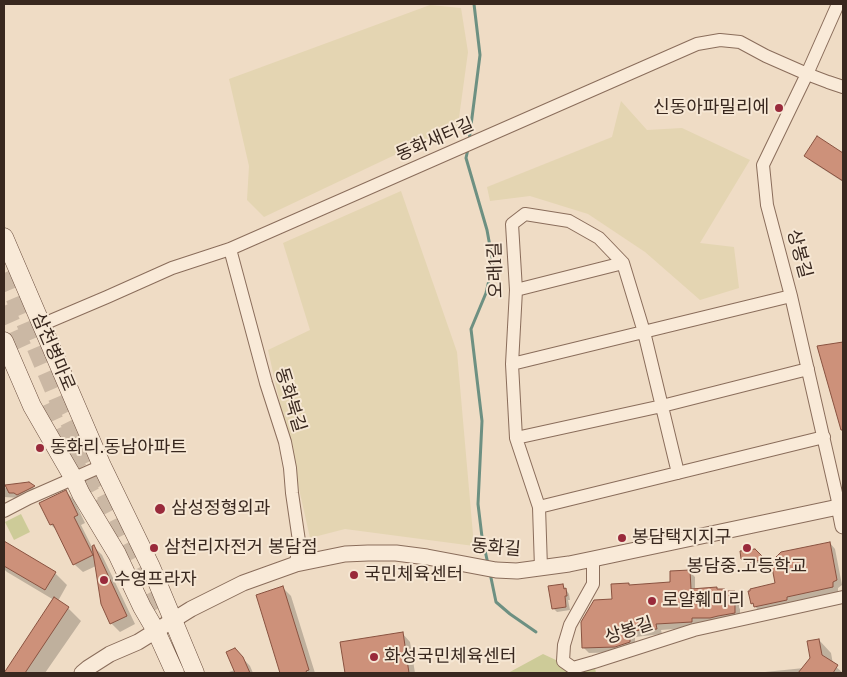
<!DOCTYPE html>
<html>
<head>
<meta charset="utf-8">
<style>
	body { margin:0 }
	#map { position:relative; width:847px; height:677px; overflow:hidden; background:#efdcc5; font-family:Lora,serif }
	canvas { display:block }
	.frame { position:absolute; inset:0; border:5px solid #39281f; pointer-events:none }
</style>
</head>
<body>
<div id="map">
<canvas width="847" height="677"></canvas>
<div class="frame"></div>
</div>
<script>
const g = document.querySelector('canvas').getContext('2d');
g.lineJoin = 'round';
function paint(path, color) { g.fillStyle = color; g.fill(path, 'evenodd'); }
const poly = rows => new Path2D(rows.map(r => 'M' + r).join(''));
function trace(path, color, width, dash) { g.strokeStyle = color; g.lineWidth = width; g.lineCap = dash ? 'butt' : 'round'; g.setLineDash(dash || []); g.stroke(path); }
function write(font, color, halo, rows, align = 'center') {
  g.font = font + ' Lora,"Noto Sans KR",serif'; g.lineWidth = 4; g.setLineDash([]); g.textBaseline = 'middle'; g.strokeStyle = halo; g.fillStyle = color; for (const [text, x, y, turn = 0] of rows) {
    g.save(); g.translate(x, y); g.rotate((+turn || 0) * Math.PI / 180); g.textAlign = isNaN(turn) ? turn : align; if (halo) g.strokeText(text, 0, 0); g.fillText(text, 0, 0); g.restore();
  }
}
paint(poly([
	[430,5,461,8,468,52,458,125,264,217,247,200,249,166,229,79],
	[621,101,647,130,682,128,750,160,700,243,734,247,739,288,700,300,645,252,588,214,530,196,490,201,487,187,612,137],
	[401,191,457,352,474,546,345,529,310,538,268,350,310,330,283,243]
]), '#e4d5b2');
paint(poly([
	[21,514,30,532,14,540,5,522],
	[543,654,573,668,594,662,596,673,508,673]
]), '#cdcb98');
paint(poly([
	[817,138,843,155,843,182,812,162,806,155],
	[842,343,843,344,843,434,818,347],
	[28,483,39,492,21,498,4,497,4,489,9,486],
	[66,492,74,500,85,523,81,525,92,547,94,547,102,555,135,624,120,632,111,623,96,566,83,572,74,564,60,533,51,525],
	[4,543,55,573,67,585,58,601,68,608,81,621,45,673,4,673,54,600,7,572,4,569],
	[830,543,835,549,842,585,838,588,838,593,760,612,752,603],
	[755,550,767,562,753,566,747,563,742,559],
	[689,571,695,577,695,590,725,590,727,592,735,592,740,598,740,618,697,627,661,630,662,634,635,637,635,647,621,652,589,653,583,647,613,600,629,585,630,586,672,583],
	[563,585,569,594,570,600,568,600,570,610,557,612,553,608],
	[283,588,291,596,315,673,281,673,257,596],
	[402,633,410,642,415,673,346,673,342,643],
	[819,640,831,653,833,664,843,673,765,673,765,672,804,668,811,658],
	[235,650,250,666,253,673,230,673,229,672,235,670]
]), '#0003');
trace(poly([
	[469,141,480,55,474,4],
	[468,149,466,158,487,230,493,263,486,293,471,329,482,421,478,504,482,537,488,564],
	[490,573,496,602,510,614,536,632]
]), '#6d9082', 3);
const building = poly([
	[817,136,843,153,843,181,804,156,817,136],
	[843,342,843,430,841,430,817,346,843,342],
	[29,482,35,486,17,495,14,493,9,493,5,485,29,482],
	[66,490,78,515,74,517,93,555,73,565,53,524,50,525,39,503,66,490],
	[4,541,56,572,45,590,4,566,4,541],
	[830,542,837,580,833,582,833,587,787,597,787,600,754,607,753,603,751,604,748,591,750,591,750,589,775,583,771,562,781,552,830,542],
	[94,545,127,616,110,624,101,604,92,546,94,545],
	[755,549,765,559,748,563,741,559,740,551,755,549],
	[690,570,691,589,717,587,717,589,725,589,725,591,735,591,735,613,718,616,710,618,692,618,692,622,656,624,657,629,630,631,630,642,615,647,582,648,581,622,594,600,612,599,611,584,629,583,629,585,670,582,670,571,690,570],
	[563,584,564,589,566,588,567,596,565,596,566,607,552,609,548,586,563,584],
	[283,586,309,670,306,671,307,673,280,673,256,595,283,586],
	[54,597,69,607,25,673,4,673,54,597],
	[403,632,409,673,345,673,340,642,403,632],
	[819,639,822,655,838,665,833,673,798,673,810,658,807,641,819,639],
	[235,648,243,657,250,673,235,673,226,652,235,648]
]);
paint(building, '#cd917a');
trace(building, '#895240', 1);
trace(poly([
	[4,273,58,400,137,557],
	[4,306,23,348],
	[47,404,70,454,103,515],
	[133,571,164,628,184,673]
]), '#cbb8a4', 18, [18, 9]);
const minor = poly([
	[838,4,807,74,763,165,767,205,791,296,839,506],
	[230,249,266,383,285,442,290,468,292,493,299,541,296,564],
	[516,290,623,263],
	[41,325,107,297,172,268,230,249,697,44,720,40,740,42,766,56,807,74,828,82,843,87],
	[512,364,791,296],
	[516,438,662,406,808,369],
	[539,507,824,437],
	[4,511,29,498,102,466],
	[593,559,593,584,570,625,564,645,563,661,573,668,594,662,694,630,843,597],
	[541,568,539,507,516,438,512,364,516,290,512,224,525,214,569,221,599,238,623,263,644,332,678,473]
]);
const tertiary = poly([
	[839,506,843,526],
	[82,673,88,668,110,654,138,642,191,609,243,583,296,564,345,554,368,553,396,553,427,557,496,570,517,571,569,564,593,559,843,506]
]);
const secondary = poly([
	[4,237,102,466,151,567,195,673],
	[4,341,32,406,74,479,81,494,117,554,142,607,156,631,175,673]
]);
trace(minor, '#8a6d5b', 14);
trace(tertiary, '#8a6d5b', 17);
trace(secondary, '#6b4e3e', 19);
trace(minor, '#f9ead8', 12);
trace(tertiary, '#f9ead8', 15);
trace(secondary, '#f9ead8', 18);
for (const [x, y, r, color] of [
	[779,108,5,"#992a3b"],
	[40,448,5,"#992a3b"],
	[160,509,6,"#992a3b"],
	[622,538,5,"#992a3b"],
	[154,548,5,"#992a3b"],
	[747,548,5,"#992a3b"],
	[354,575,5,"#992a3b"],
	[104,580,5,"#992a3b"],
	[652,601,5,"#992a3b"],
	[374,657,5,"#992a3b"]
]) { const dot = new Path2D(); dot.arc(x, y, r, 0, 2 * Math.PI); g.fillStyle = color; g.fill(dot); trace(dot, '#f6e7d4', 2); }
write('18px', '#39281f', '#f6e7d4', [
	["신동아파밀리에",769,108,"right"],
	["동화리.동남아파트",50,448],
	["삼성정형외과",171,509],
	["봉담택지지구",632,538],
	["삼천리자전거 봉담점",164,548],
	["봉담중.고등학교",747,567,"center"],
	["국민체육센터",364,575],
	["수영프라자",114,580],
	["로얄훼미리",662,601],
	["화성국민체육센터",384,657]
], 'left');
write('18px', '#39281f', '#f6e7d4', [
	["동화새터길",435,140,-23],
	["상봉길",799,254,75],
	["오래1길",496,270,-92],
	["삼천병마로",53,352,67],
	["동화북길",290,400,73],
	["동화길",496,548,5],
	["상봉길",629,631,-18]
]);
</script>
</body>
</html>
